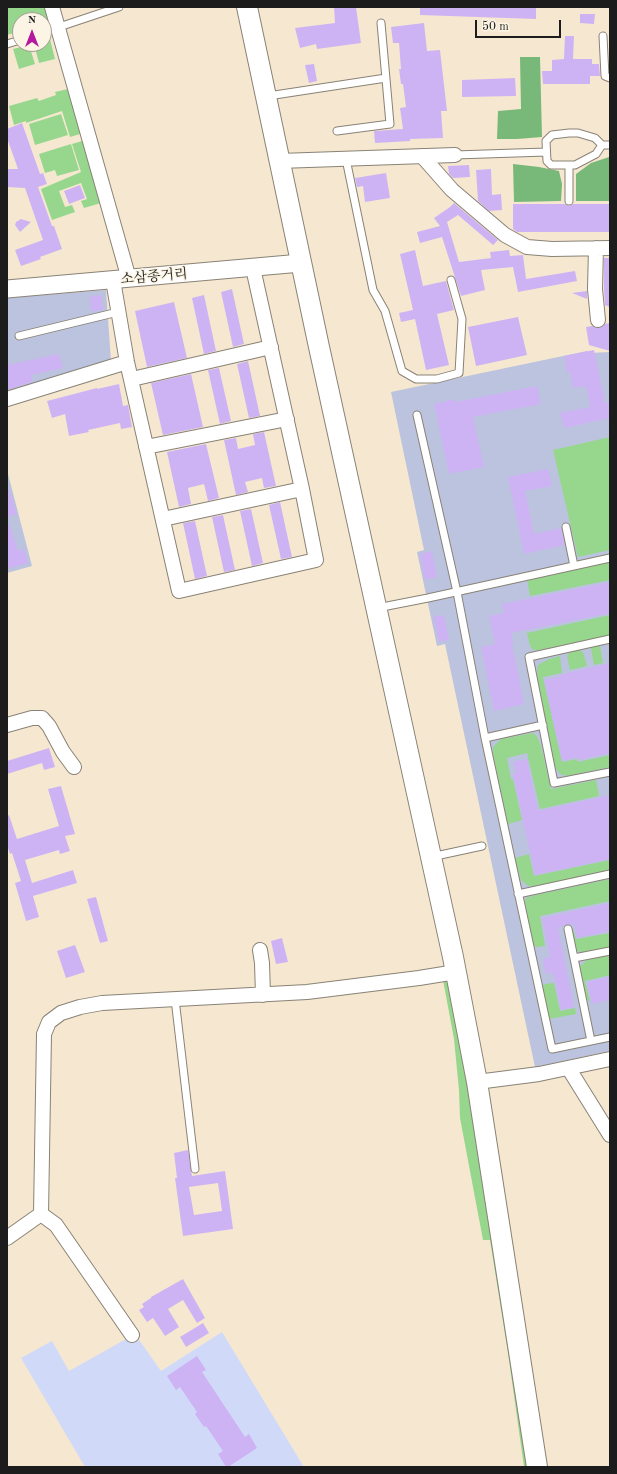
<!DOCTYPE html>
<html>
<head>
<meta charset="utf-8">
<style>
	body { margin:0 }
	#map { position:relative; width:617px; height:1474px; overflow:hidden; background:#f6e8d0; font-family:"Old Standard TT",serif }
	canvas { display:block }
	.frame { position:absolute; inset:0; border:8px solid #1c1c1c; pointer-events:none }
	.north { position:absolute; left:12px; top:12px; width:40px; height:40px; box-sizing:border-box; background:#fcf5e5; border:1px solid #a29e95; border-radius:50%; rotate:0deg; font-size:11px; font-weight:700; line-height:16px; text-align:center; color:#1c1c1c }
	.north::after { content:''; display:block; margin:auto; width:14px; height:18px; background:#b5179e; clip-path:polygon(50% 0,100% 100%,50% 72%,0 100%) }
	.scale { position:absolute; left:475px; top:20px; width:86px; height:18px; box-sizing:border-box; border:2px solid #1c1c1c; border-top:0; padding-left:5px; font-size:12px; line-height:14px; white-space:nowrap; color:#1c1c1c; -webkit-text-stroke:3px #fcf5e5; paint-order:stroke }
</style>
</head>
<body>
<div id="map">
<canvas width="617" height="1474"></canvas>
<div class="frame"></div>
<div class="north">N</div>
<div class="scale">50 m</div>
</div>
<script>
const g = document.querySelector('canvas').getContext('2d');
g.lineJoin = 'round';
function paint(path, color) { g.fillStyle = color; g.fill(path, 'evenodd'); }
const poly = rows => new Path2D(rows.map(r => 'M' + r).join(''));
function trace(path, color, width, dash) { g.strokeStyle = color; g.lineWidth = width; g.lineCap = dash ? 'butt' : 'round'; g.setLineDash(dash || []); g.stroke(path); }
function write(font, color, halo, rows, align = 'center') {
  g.font = font + ' "Old Standard TT","Noto Serif KR",serif'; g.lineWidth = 3; g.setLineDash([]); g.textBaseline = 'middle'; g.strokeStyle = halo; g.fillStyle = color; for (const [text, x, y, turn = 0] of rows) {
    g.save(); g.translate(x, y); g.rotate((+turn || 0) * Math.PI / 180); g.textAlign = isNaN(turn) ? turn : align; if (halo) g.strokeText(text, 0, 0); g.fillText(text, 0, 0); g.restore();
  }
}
paint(poly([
	[222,1332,304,1467,85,1467,21,1358,52,1341,69,1371,135,1334,161,1371]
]), '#d1d9f9');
paint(poly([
	[106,290,111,361,7,396,7,298],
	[587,351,589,353,610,352,610,1051,535,1067,445,644,437,646,417,552,424,550,391,392],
	[7,470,32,566,7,573]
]), '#bbc3de');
paint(poly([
	[7,7,45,7,48,21,44,22,44,20,20,20,20,31,7,35],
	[50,39,55,59,39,63,34,44,44,44,44,40],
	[29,45,35,64,19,69,13,49],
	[68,89,80,134,70,137,62,111,26,123,26,121,14,125,9,106,37,98,39,101,56,95,55,92],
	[61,114,68,135,35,145,29,124],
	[82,141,101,203,84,208,81,201,87,199,81,183,59,191,65,207,72,205,75,212,52,220,41,189,81,172,72,144],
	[71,144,79,170,57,176,55,170,45,173,39,154],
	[610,437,610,550,578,557,553,450],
	[610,562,610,580,530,596,527,579],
	[610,615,610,635,540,650,533,650,530,646,527,633],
	[596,645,600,646,603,663,594,665,591,648,592,646],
	[579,650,583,652,587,666,570,670,567,656,570,652],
	[560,656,562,673,543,677,562,762,577,759,578,762,610,755,610,767,567,776,560,774,555,767,538,683,537,668,539,664,549,659],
	[533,733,537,736,541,746,551,789,596,780,599,796,540,809,527,753,507,758,511,779,513,779,522,820,508,824,493,753,493,747,501,739],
	[529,854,534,876,610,860,610,870,538,886,528,886,521,880,515,858],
	[610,879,610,901,540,916,545,946,536,947,533,944,525,901,526,898,536,895],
	[573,929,576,939,610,933,610,948,583,953,578,951,574,948,572,931],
	[610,955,610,975,585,981,590,1001,587,1000,584,997,580,970,580,966,587,960],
	[443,980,448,980,472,1093,529,1467,524,1467,508,1353,490,1240,483,1240,460,1118,459,1090,454,1039],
	[554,983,560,1011,575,1008,576,1014,549,1019,542,986,545,984]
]), '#96d78d');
paint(poly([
	[520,57,540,57,542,137,517,139,497,139,498,111,521,109],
	[609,157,610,157,610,201,576,201,576,174,591,163],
	[513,164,539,167,559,171,562,184,561,201,514,202]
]), '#78b878');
paint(poly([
	[334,7,356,7,361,43,317,49,316,44,300,48,295,28,335,23],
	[420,7,536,7,536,19,420,15],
	[580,14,595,14,594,24,580,23],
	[424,23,427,51,440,50,447,111,441,111,443,138,410,139,410,141,375,143,374,131,403,129,400,108,406,107,403,84,401,84,399,69,401,69,399,43,393,43,391,27],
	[565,36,574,36,573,59,592,59,592,64,599,64,600,76,590,76,590,84,543,84,542,71,552,71,552,60,564,59],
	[314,64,317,81,309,83,305,65],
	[515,78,516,96,462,97,462,80],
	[22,123,40,174,43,173,47,184,38,187,52,226,54,226,62,249,40,257,41,259,21,266,15,250,43,240,25,188,7,187,7,169,18,169,7,138,7,129],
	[469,165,470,177,453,178,449,174,448,166],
	[491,169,492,195,501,194,502,210,489,211,478,201,476,170],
	[386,173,390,198,365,202,363,186,357,187,355,178],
	[80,185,85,198,69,204,64,191],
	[454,203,498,240,493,245,458,215,447,222,459,262,491,258,490,252,509,250,510,256,523,255,526,279,575,271,577,281,518,292,513,267,481,270,485,290,461,296,442,237,420,243,417,232,440,226,434,218,450,207],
	[513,204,565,204,569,206,573,204,610,204,610,232,517,232,513,229],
	[21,219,31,222,20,232,15,225,16,222],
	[415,250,423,286,446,281,454,310,437,314,449,365,426,370,415,319,401,322,399,313,413,310,400,254],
	[604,258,610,258,610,307,605,305,604,289],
	[232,289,244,344,233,347,221,292],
	[587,291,587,299,572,293],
	[101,295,103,310,91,311,90,296],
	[204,295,216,351,204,354,192,298],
	[174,302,187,358,147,367,135,311],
	[518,317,527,355,476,366,468,327],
	[610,323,610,351,589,345,586,327,592,326,599,328,605,324],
	[594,350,605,403,610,402,610,418,564,428,560,413,590,407,586,386,573,388,570,372,567,373,564,356],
	[59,354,63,368,31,375,32,382,7,390,7,365],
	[248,361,260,416,249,418,237,364],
	[219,368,231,421,220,424,208,370],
	[191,374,203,427,163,435,151,383],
	[119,384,123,406,128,405,132,427,121,429,120,423,88,430,89,432,69,436,65,414,52,418,47,401,97,388,97,389],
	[537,386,541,404,473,417,484,467,449,474,434,404,455,399,455,402],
	[264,432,276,486,264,488,262,478,245,482,248,492,236,495,224,440,236,438,238,449,255,445,253,434],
	[206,444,219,498,208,501,204,484,188,488,191,504,179,507,167,452],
	[548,469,552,486,525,491,534,534,561,528,564,545,524,554,508,477],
	[7,489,9,489,17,514,7,517],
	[280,502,292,557,281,559,269,505],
	[251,509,263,563,252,566,240,511],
	[223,515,235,570,224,572,212,517],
	[195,521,207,576,195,579,183,523],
	[9,523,18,551,24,549,28,563,7,569,7,524],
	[432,551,437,577,425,580,420,554],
	[610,582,610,613,511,633,514,644,512,644,524,704,494,711,481,647,495,644,489,616,504,613,502,604],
	[444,615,449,640,439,642,433,617],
	[610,663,610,753,578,760,578,757,562,761,544,680,559,677,559,675],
	[49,748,55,767,44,770,42,763,7,774,7,761],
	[527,759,538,811,610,795,610,859,535,875,513,774,516,773,513,762],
	[61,786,75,834,65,836,70,851,60,854,59,850,25,860,32,883,73,870,77,883,33,896,39,917,26,921,15,883,21,881,12,853,10,854,7,845,7,816,9,815,17,839,59,826,48,789],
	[96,897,108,941,100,943,87,899],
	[610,903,610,931,577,938,574,924,558,927,574,1007,561,1010,553,973,546,974,543,959,550,957,542,918],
	[282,938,288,962,276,964,271,941],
	[75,945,85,972,66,978,57,951],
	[610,977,610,1000,592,1004,587,982],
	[188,1150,192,1176,225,1171,233,1229,183,1236,175,1178,177,1178,174,1153],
	[218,1183,222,1211,194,1215,189,1187],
	[183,1279,205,1318,197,1323,183,1300,168,1309,179,1327,165,1336,153,1318,147,1322,139,1310,144,1307,142,1304,151,1298,151,1297],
	[203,1323,209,1333,186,1347,180,1337],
	[197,1356,206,1370,202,1372,245,1437,249,1434,257,1448,228,1467,226,1467,218,1454,223,1451,206,1426,204,1427,195,1414,197,1412,180,1387,176,1390,167,1376]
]), '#ceb3f4');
const service = poly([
	[44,32,119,7],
	[603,36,605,76,610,78],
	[7,44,20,40],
	[268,96,386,78],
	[337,131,390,124,381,23],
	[602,145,596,154,575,165,551,165,547,161,546,141,552,135,569,133,578,133,595,138,602,145,610,145],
	[455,155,546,152],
	[346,159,373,290,385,311,402,371,416,379,437,379,459,373,462,319,451,280],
	[569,201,569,165],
	[19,336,118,312],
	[417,415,457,592,485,738,552,1049,610,1037],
	[566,527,574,566],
	[377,608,428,598,610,558],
	[610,639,529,657,554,783,610,772],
	[485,738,543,725],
	[431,857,482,846],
	[518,894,610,874],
	[568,929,591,1041],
	[574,958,610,951],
	[175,999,195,1169]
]);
const minor = poly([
	[52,7,129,279],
	[422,156,452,190,505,235,527,247,552,249,610,248],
	[279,161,455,155],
	[596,248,595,289,598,320],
	[113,280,127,362,179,591,316,560,302,489,253,268],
	[132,379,271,347],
	[7,399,127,362],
	[146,447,287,419],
	[163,519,302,489],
	[7,725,32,718,42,718,49,726,63,752,74,767],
	[260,950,262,963,263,995],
	[569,1069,610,1135],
	[477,1082,539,1074,610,1059],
	[41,1214,56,1225,132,1335],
	[7,1238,41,1214,44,1034,49,1022,61,1013,80,1007,102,1003,307,992,419,978,456,972]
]);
const tertiary = poly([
	[7,289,301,263]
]);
const secondary = poly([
	[247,7,319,347,453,957,477,1082,537,1467]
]);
trace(service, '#898276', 9);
trace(minor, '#898276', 16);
trace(tertiary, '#898276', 19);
trace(secondary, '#898276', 22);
trace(service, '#fff', 7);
trace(minor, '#fff', 14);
trace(tertiary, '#fff', 17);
trace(secondary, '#fff', 20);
write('14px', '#1c1c1c', '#fcf5e5', [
	["소삼종거리",154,277,-5]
]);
</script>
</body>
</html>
